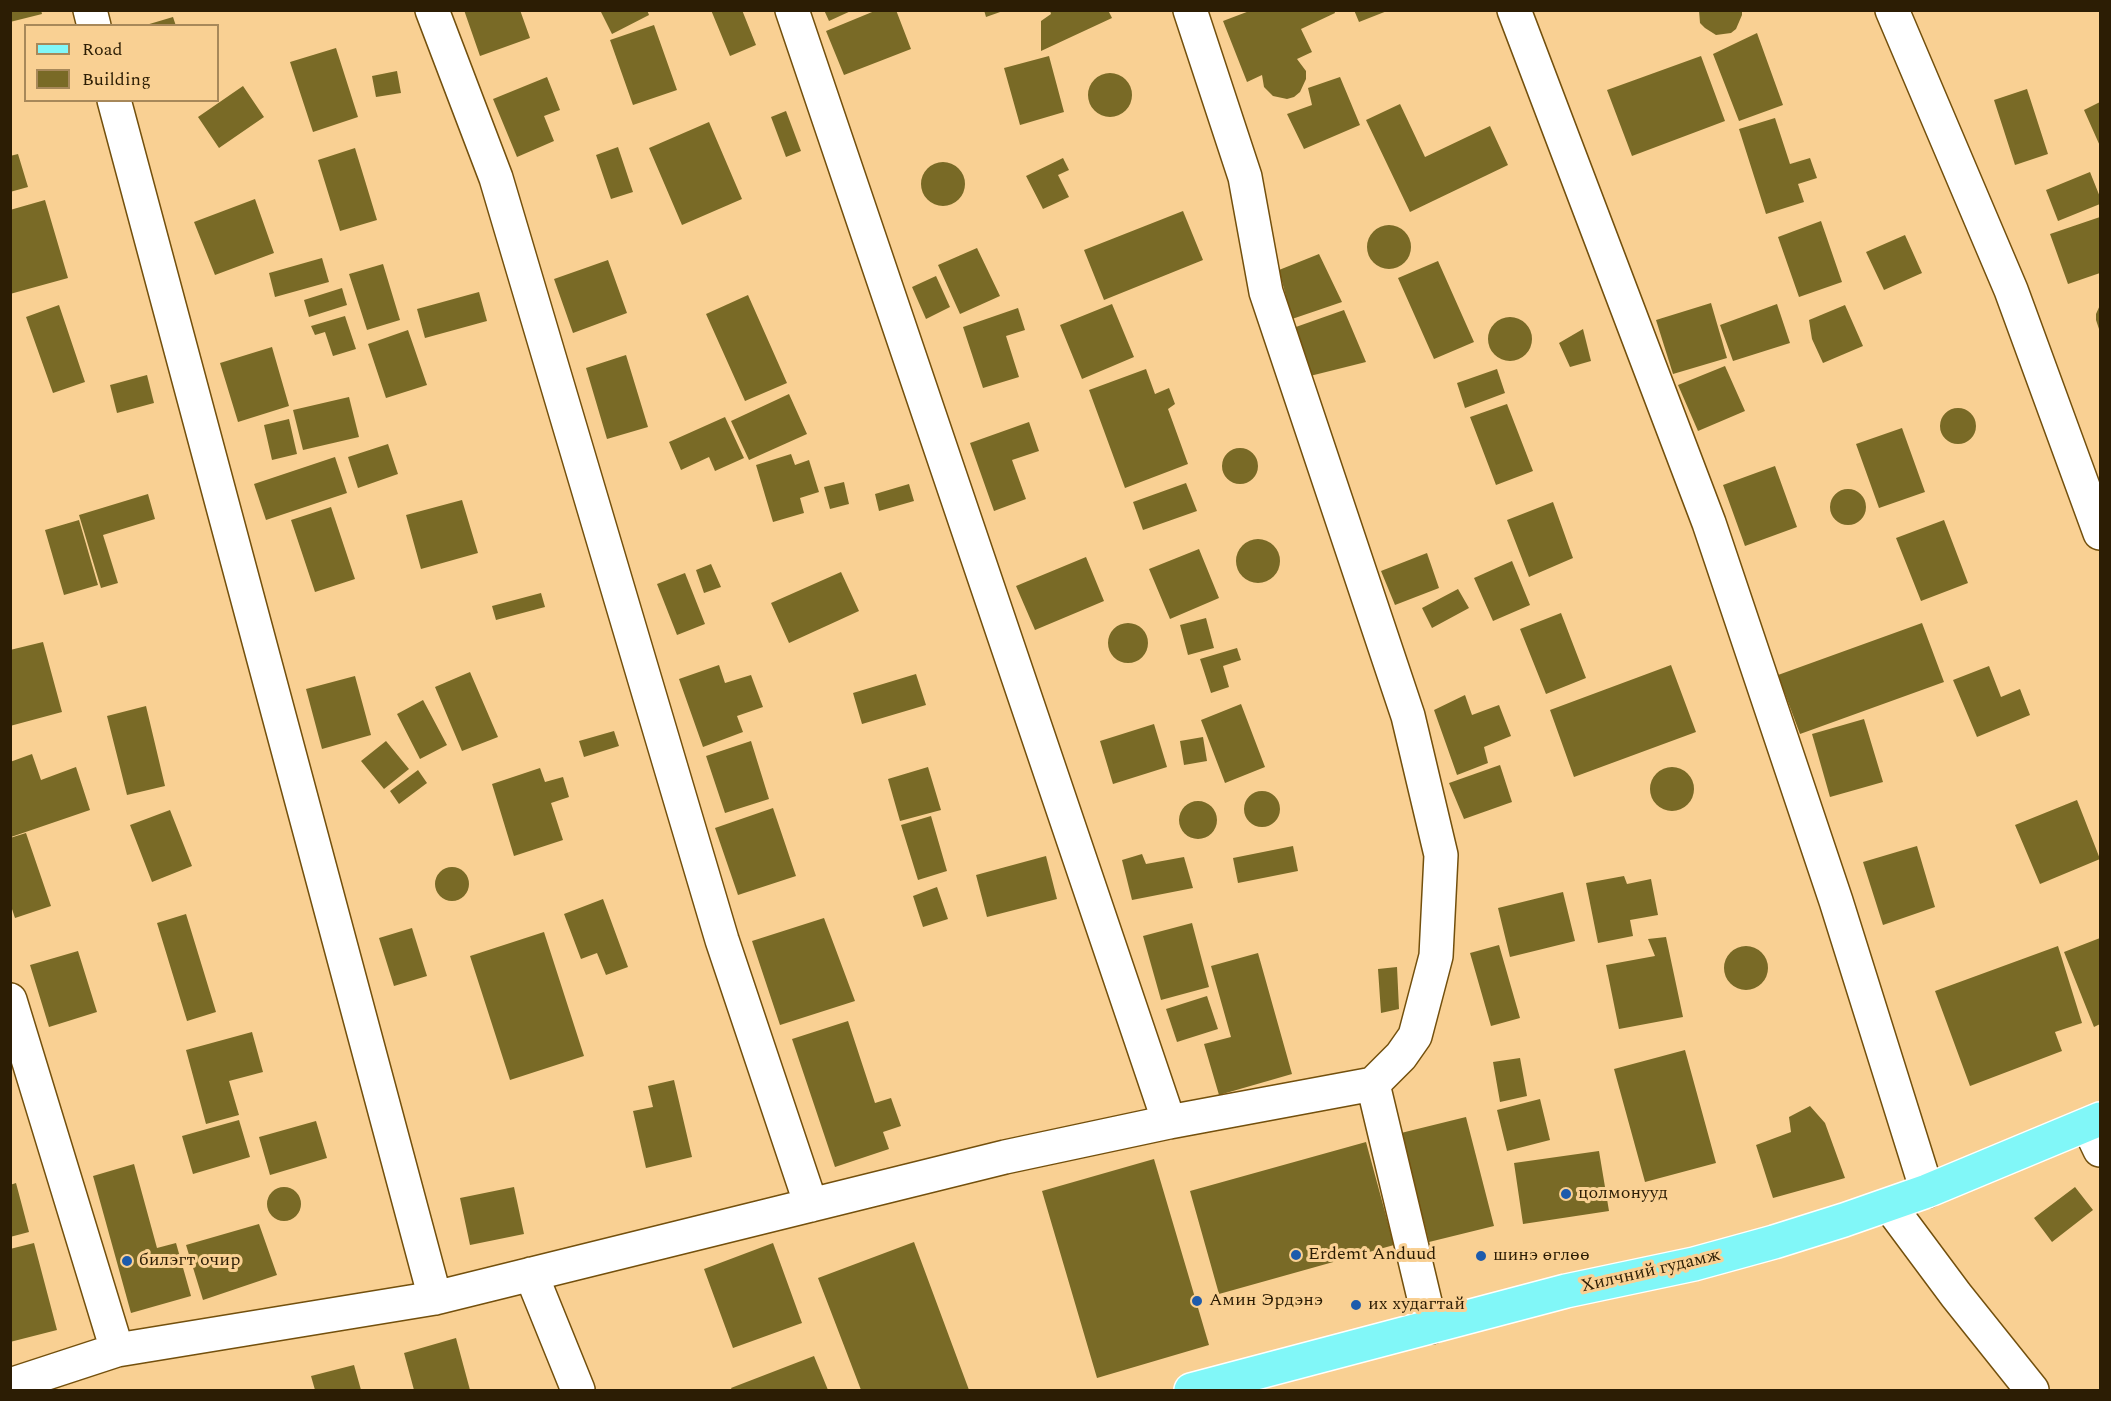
<!DOCTYPE html>
<html>
<head>
<meta charset="utf-8">
<style>
	body { margin:0 }
	#map { position:relative; width:2111px; height:1401px; overflow:hidden; background:#f9d093; font-family:Spectral,serif }
	canvas { display:block }
	.frame { position:absolute; inset:0; border:12px solid #2c1d04; pointer-events:none }
	.legend { position:absolute; left:24px; top:24px; width:195px; height:78px; box-sizing:border-box; background:#f9d093; border:2px solid #a7885a; margin:0; padding:8px 10px; list-style:none; font-size:18px; color:#2c1d04 }
	.legend li { display:flex; align-items:center; gap:12px; height:30px }
	.legend b { width:30px; border:2px solid #a7885a }
</style>
</head>
<body>
<div id="map">
<canvas width="2111" height="1401"></canvas>
<div class="frame"></div>
<ul class="legend">
<li><b style="height:8px;background:#81f7f8"></b>Road</li>
<li><b style="height:16px;background:#796a26"></b>Building</li>
</ul>
</div>
<script>
const g = document.querySelector('canvas').getContext('2d');
g.lineJoin = 'round';
function paint(path, color) { g.fillStyle = color; g.fill(path, 'evenodd'); }
const poly = rows => new Path2D(rows.map(r => 'M' + r).join(''));
function trace(path, color, width, dash) { g.strokeStyle = color; g.lineWidth = width; g.lineCap = dash ? 'butt' : 'round'; g.setLineDash(dash || []); g.stroke(path); }
function write(font, color, halo, rows, align = 'center') {
  g.font = font + ' Spectral,serif'; g.lineWidth = 6; g.setLineDash([]); g.textBaseline = 'middle'; g.strokeStyle = halo; g.fillStyle = color; for (const [text, x, y, turn = 0] of rows) {
    g.save(); g.translate(x, y); g.rotate((+turn || 0) * Math.PI / 180); g.textAlign = isNaN(turn) ? turn : align; if (halo) g.strokeText(text, 0, 0); g.fillText(text, 0, 0); g.restore();
  }
}
paint(poly([
	[10,10,41,10,42,14,10,22],
	[464,10,520,10,530,38,480,56],
	[600,10,647,10,649,15,612,34],
	[711,10,742,10,756,45,730,56],
	[824,10,853,10,829,21],
	[877,10,896,10,911,49,844,75,826,31],
	[984,10,1003,10,1003,11,986,17],
	[1050,10,1108,10,1112,18,1041,51,1041,21,1051,14],
	[1252,10,1334,10,1335,13,1301,29,1312,52,1297,59,1306,71,1306,79,1300,92,1294,97,1287,99,1273,96,1264,87,1262,75,1247,82,1223,21],
	[1354,10,1387,10,1387,11,1359,22],
	[1699,10,1742,10,1742,15,1736,29,1731,33,1716,35,1705,28,1700,23],
	[173,17,176,26,146,26,146,25],
	[654,25,677,90,633,105,610,40],
	[1757,33,1783,105,1739,121,1713,54],
	[336,48,358,117,313,132,290,62],
	[1049,56,1064,112,1020,125,1004,68],
	[1701,56,1725,121,1632,156,1607,90],
	[397,71,401,93,376,97,372,76],
	'1088 95a22 22 0 1 1 44 0a22 22 0 1 1-44 0Z',
	[547,77,560,110,544,116,554,141,517,157,493,99],
	[1340,77,1360,125,1304,149,1287,114,1312,105,1308,88],
	[243,86,264,117,219,148,198,117],
	[2027,89,2048,154,2015,165,1994,100],
	[2100,102,2100,146,2084,110],
	[1400,104,1425,157,1490,126,1508,165,1410,212,1366,120],
	[786,111,801,151,786,157,771,117],
	[1775,118,1790,164,1810,158,1817,178,1798,184,1804,202,1766,214,1739,129],
	[709,122,742,199,682,225,649,148],
	[618,147,633,192,611,199,596,155],
	[355,148,377,220,340,231,318,160],
	[18,154,28,187,10,192,10,156],
	[1063,158,1069,170,1058,175,1069,197,1043,209,1026,176],
	'921 184a22 22 0 1 1 44 0a22 22 0 1 1-44 0Z',
	[2090,172,2100,197,2100,204,2058,221,2046,190],
	[255,199,274,253,215,275,194,222],
	[45,200,68,278,10,294,10,210],
	[1183,211,1203,260,1104,300,1084,250],
	[2100,217,2100,273,2068,284,2050,234],
	[1821,221,1842,282,1799,297,1778,237],
	'1367 247a22 22 0 1 1 44 0a22 22 0 1 1-44 0Z',
	[1905,235,1922,273,1884,290,1866,252],
	[977,248,1000,296,960,314,938,265],
	[1319,254,1342,302,1292,319,1279,270],
	[322,258,329,282,275,297,269,273],
	[608,260,627,313,573,333,554,279],
	[1438,261,1474,342,1434,359,1398,278],
	[383,264,400,320,367,330,349,274],
	[936,276,950,307,926,319,912,287],
	[342,288,347,305,309,317,304,300],
	[479,292,487,321,425,338,417,309],
	[748,295,787,383,745,401,706,314],
	[1711,303,1727,358,1673,374,1656,320],
	[1112,304,1134,357,1082,379,1060,325],
	[1777,304,1790,343,1733,361,1720,325],
	[59,305,85,382,53,393,26,317],
	[1845,305,1863,346,1823,363,1812,339,1809,320],
	[2100,305,2100,332,2096,320,2096,314],
	[1018,308,1025,330,1006,336,1019,377,983,388,963,327],
	[1344,310,1366,362,1310,376,1293,328],
	[345,316,356,349,333,356,325,332,315,335,311,326],
	'1488 339a22 22 0 1 1 44 0a22 22 0 1 1-44 0Z',
	[1583,329,1591,361,1570,367,1559,343],
	[408,330,427,385,386,398,368,344],
	[272,347,289,406,238,422,220,363],
	[626,355,648,427,607,439,586,368],
	[1725,366,1745,411,1698,431,1678,385],
	[1146,369,1155,394,1169,388,1175,404,1168,409,1188,464,1125,488,1089,390],
	[1497,369,1505,393,1465,408,1457,383],
	[147,375,154,403,117,413,110,385],
	[789,394,807,434,749,460,731,421],
	[349,397,359,437,303,450,293,410],
	[1507,404,1533,471,1496,485,1470,417],
	'1940 426a18 18 0 1 1 36 0a18 18 0 1 1-36 0Z',
	[725,417,744,458,715,471,709,457,681,470,669,442],
	[289,419,297,454,272,460,264,425],
	[1029,422,1039,451,1012,460,1026,499,994,511,970,443],
	[1902,428,1925,492,1879,508,1856,444],
	[388,444,398,474,358,488,348,457],
	'1222 466a18 18 0 1 1 36 0a18 18 0 1 1-36 0Z',
	[791,454,795,465,809,460,819,492,800,498,804,513,773,522,756,465],
	[335,457,347,493,266,520,254,484],
	[1775,466,1797,527,1745,546,1723,485],
	[844,482,849,504,830,509,824,487],
	[1186,483,1197,511,1143,530,1133,502],
	[909,484,914,501,879,511,875,494],
	'1830 507a18 18 0 1 1 36 0a18 18 0 1 1-36 0Z',
	[148,494,155,519,103,535,118,583,101,588,79,515],
	[462,500,478,553,421,569,406,515],
	[1553,502,1573,558,1529,577,1507,520],
	[331,507,355,579,315,592,291,520],
	[79,520,98,585,64,595,45,530],
	[1944,520,1968,583,1921,601,1896,538],
	'1236 561a22 22 0 1 1 44 0a22 22 0 1 1-44 0Z',
	[1199,549,1219,598,1170,619,1149,569],
	[1427,553,1439,588,1395,605,1381,571],
	[1086,557,1104,601,1035,630,1016,586],
	[1512,561,1530,605,1493,621,1474,578],
	[711,564,721,587,704,593,696,570],
	[841,572,859,611,789,643,771,603],
	[685,573,705,624,677,635,657,584],
	[1458,589,1469,608,1432,628,1422,608],
	[541,593,545,607,496,620,492,606],
	[1561,613,1586,678,1546,694,1520,629],
	[1206,618,1214,648,1188,655,1180,625],
	'1108 643a20 20 0 1 1 40 0a20 20 0 1 1-40 0Z',
	[1922,623,1944,682,1800,734,1778,675],
	[43,642,62,712,10,726,10,650],
	[1237,648,1241,660,1223,666,1229,687,1211,693,1200,659],
	[719,665,725,683,751,675,763,707,737,716,743,732,703,747,679,679],
	[1671,665,1696,732,1574,777,1550,710],
	[1989,666,2001,697,2020,689,2030,715,1977,737,1953,680],
	[470,672,498,737,462,751,435,687],
	[916,674,926,705,862,724,853,693],
	[355,676,371,735,322,749,306,689],
	[1465,695,1472,715,1499,705,1511,736,1484,747,1488,763,1457,775,1434,710],
	[423,700,447,745,420,759,397,714],
	[1241,704,1265,767,1225,783,1201,720],
	[146,706,165,786,127,795,107,716],
	[1864,719,1883,782,1830,797,1812,734],
	[1154,724,1167,767,1113,784,1100,741],
	[614,731,619,746,584,757,579,741],
	[1203,737,1207,761,1184,765,1180,741],
	[386,741,409,769,384,789,361,761],
	[751,741,769,799,725,813,706,756],
	[32,754,41,780,76,767,90,810,11,837,10,762],
	[1500,765,1512,802,1464,819,1449,783],
	[928,767,941,810,900,821,888,779],
	'1650 789a22 22 0 1 1 44 0a22 22 0 1 1-44 0Z',
	[540,768,545,782,563,777,569,797,551,803,563,840,514,856,492,784],
	[418,770,427,783,399,804,390,791],
	'1244 809a18 18 0 1 1 36 0a18 18 0 1 1-36 0Z',
	[2077,800,2100,859,2040,884,2015,825],
	'1179 820a19 19 0 1 1 38 0a19 19 0 1 1-38 0Z',
	[773,808,796,876,738,895,715,828],
	[170,810,192,866,152,882,130,825],
	[931,816,947,871,918,880,901,825],
	[26,833,51,906,15,918,10,903,10,838],
	[1293,846,1298,871,1238,883,1233,858],
	[1917,846,1935,907,1883,925,1863,862],
	[1142,854,1146,864,1184,857,1193,888,1132,900,1122,860],
	[1046,856,1057,899,987,917,976,875],
	'435 884a17 17 0 1 1 34 0a17 17 0 1 1-34 0Z',
	[1624,876,1627,884,1651,879,1658,915,1630,920,1633,936,1598,943,1586,883],
	[937,887,948,919,923,927,913,896],
	[1563,892,1575,941,1510,957,1498,908],
	[603,899,628,967,606,975,597,953,581,959,564,914],
	[186,914,216,1012,187,1021,157,923],
	[824,918,855,1001,780,1025,752,941],
	[1192,923,1209,987,1161,1000,1143,936],
	[412,928,427,976,394,986,379,938],
	[544,932,584,1056,510,1080,470,956],
	[1666,937,1683,1017,1619,1029,1606,965,1655,956,1648,939],
	[2100,938,2100,1024,2094,1027,2064,952],
	[1499,945,1520,1018,1491,1026,1470,953],
	[2058,946,2082,1023,2055,1032,2062,1051,1970,1086,1935,991],
	'1724 968a22 22 0 1 1 44 0a22 22 0 1 1-44 0Z',
	[78,951,97,1012,49,1027,30,965],
	[1258,953,1292,1074,1219,1095,1204,1044,1231,1037,1211,966],
	[1397,967,1399,1009,1381,1013,1378,969],
	[1207,996,1218,1029,1177,1042,1166,1009],
	[848,1021,875,1103,891,1098,901,1126,883,1132,889,1149,835,1167,792,1039],
	[252,1032,263,1072,229,1081,239,1115,206,1124,186,1050],
	[1685,1050,1716,1163,1645,1182,1614,1069],
	[1520,1058,1527,1096,1500,1102,1493,1062],
	[674,1080,692,1157,646,1168,633,1111,653,1107,648,1086],
	[1540,1099,1550,1140,1507,1151,1497,1110],
	[1810,1106,1825,1123,1845,1178,1773,1198,1756,1145,1791,1132,1789,1117],
	[1466,1117,1494,1226,1429,1242,1401,1133],
	[239,1120,250,1157,193,1174,182,1136],
	[316,1121,327,1158,270,1175,259,1137],
	[1366,1142,1394,1245,1219,1294,1190,1191],
	[1599,1151,1609,1211,1523,1224,1514,1163],
	[1154,1159,1209,1345,1097,1378,1042,1191],
	[134,1164,157,1248,176,1243,191,1296,131,1313,93,1176],
	[16,1183,29,1232,10,1237,10,1185],
	'267 1204a17 17 0 1 1 34 0a17 17 0 1 1-34 0Z',
	[514,1187,524,1234,470,1245,460,1198],
	[2075,1187,2093,1210,2052,1242,2034,1218],
	[259,1224,277,1275,203,1300,186,1245],
	[914,1242,969,1390,861,1390,818,1278],
	[34,1243,57,1330,10,1342,10,1249],
	[773,1243,802,1323,733,1348,704,1269],
	[456,1338,470,1390,414,1390,404,1353],
	[814,1356,828,1390,732,1390,731,1388],
	[354,1365,361,1390,315,1390,311,1376]
]), '#796a26');
const minor = poly([
	[90,10,94,26],
	[432,10,496,178,722,940,811,1205],
	[792,10,1169,1122],
	[1514,10,1709,523,1836,901,1927,1191],
	[1892,10,2011,290,2100,533],
	[114,100,435,1298],
	[10,1000,117,1350],
	[1373,1084,1431,1327],
	[2088,1125,2100,1150],
	[1889,1205,1956,1295,2032,1390],
	[531,1274,578,1390],
	[10,1385,117,1350,435,1298,1005,1157,1169,1122,1373,1084,1401,1056,1415,1036,1436,956,1441,855,1408,716,1266,292,1245,177,1190,10]
]);
const major = poly([
	[1191,1390,1566,1291,1694,1264,1774,1242,1844,1220,1927,1191,2100,1119]
]);
trace(minor, '#73500d', 36);
trace(major, '#fff', 36);
trace(minor, '#fff', 33);
trace(major, '#81f7f8', 33);
for (const [x, y, r, color] of [
	[1566,1194,6,"#1d5bac"],
	[1296,1255,6,"#1d5bac"],
	[1481,1256,6,"#1d5bac"],
	[127,1261,6,"#1d5bac"],
	[1197,1301,6,"#1d5bac"],
	[1356,1305,6,"#1d5bac"]
]) { const dot = new Path2D(); dot.arc(x, y, r, 0, 2 * Math.PI); g.fillStyle = color; g.fill(dot); trace(dot, '#f9d093', 2); }
write('18px', '#2c1d04', '#f9d093', [
	["цолмонууд",1578,1194],
	["Erdemt Anduud",1308,1255],
	["шинэ өглөө",1493,1256],
	["билэгт очир",139,1261],
	["Амин Эрдэнэ",1209,1301],
	["их худагтай",1368,1305]
], 'left');
write('18px', '#2c1d04', '#f9d093', [
	["Хилчний гудамж",1651,1272,-13]
]);
</script>
</body>
</html>
